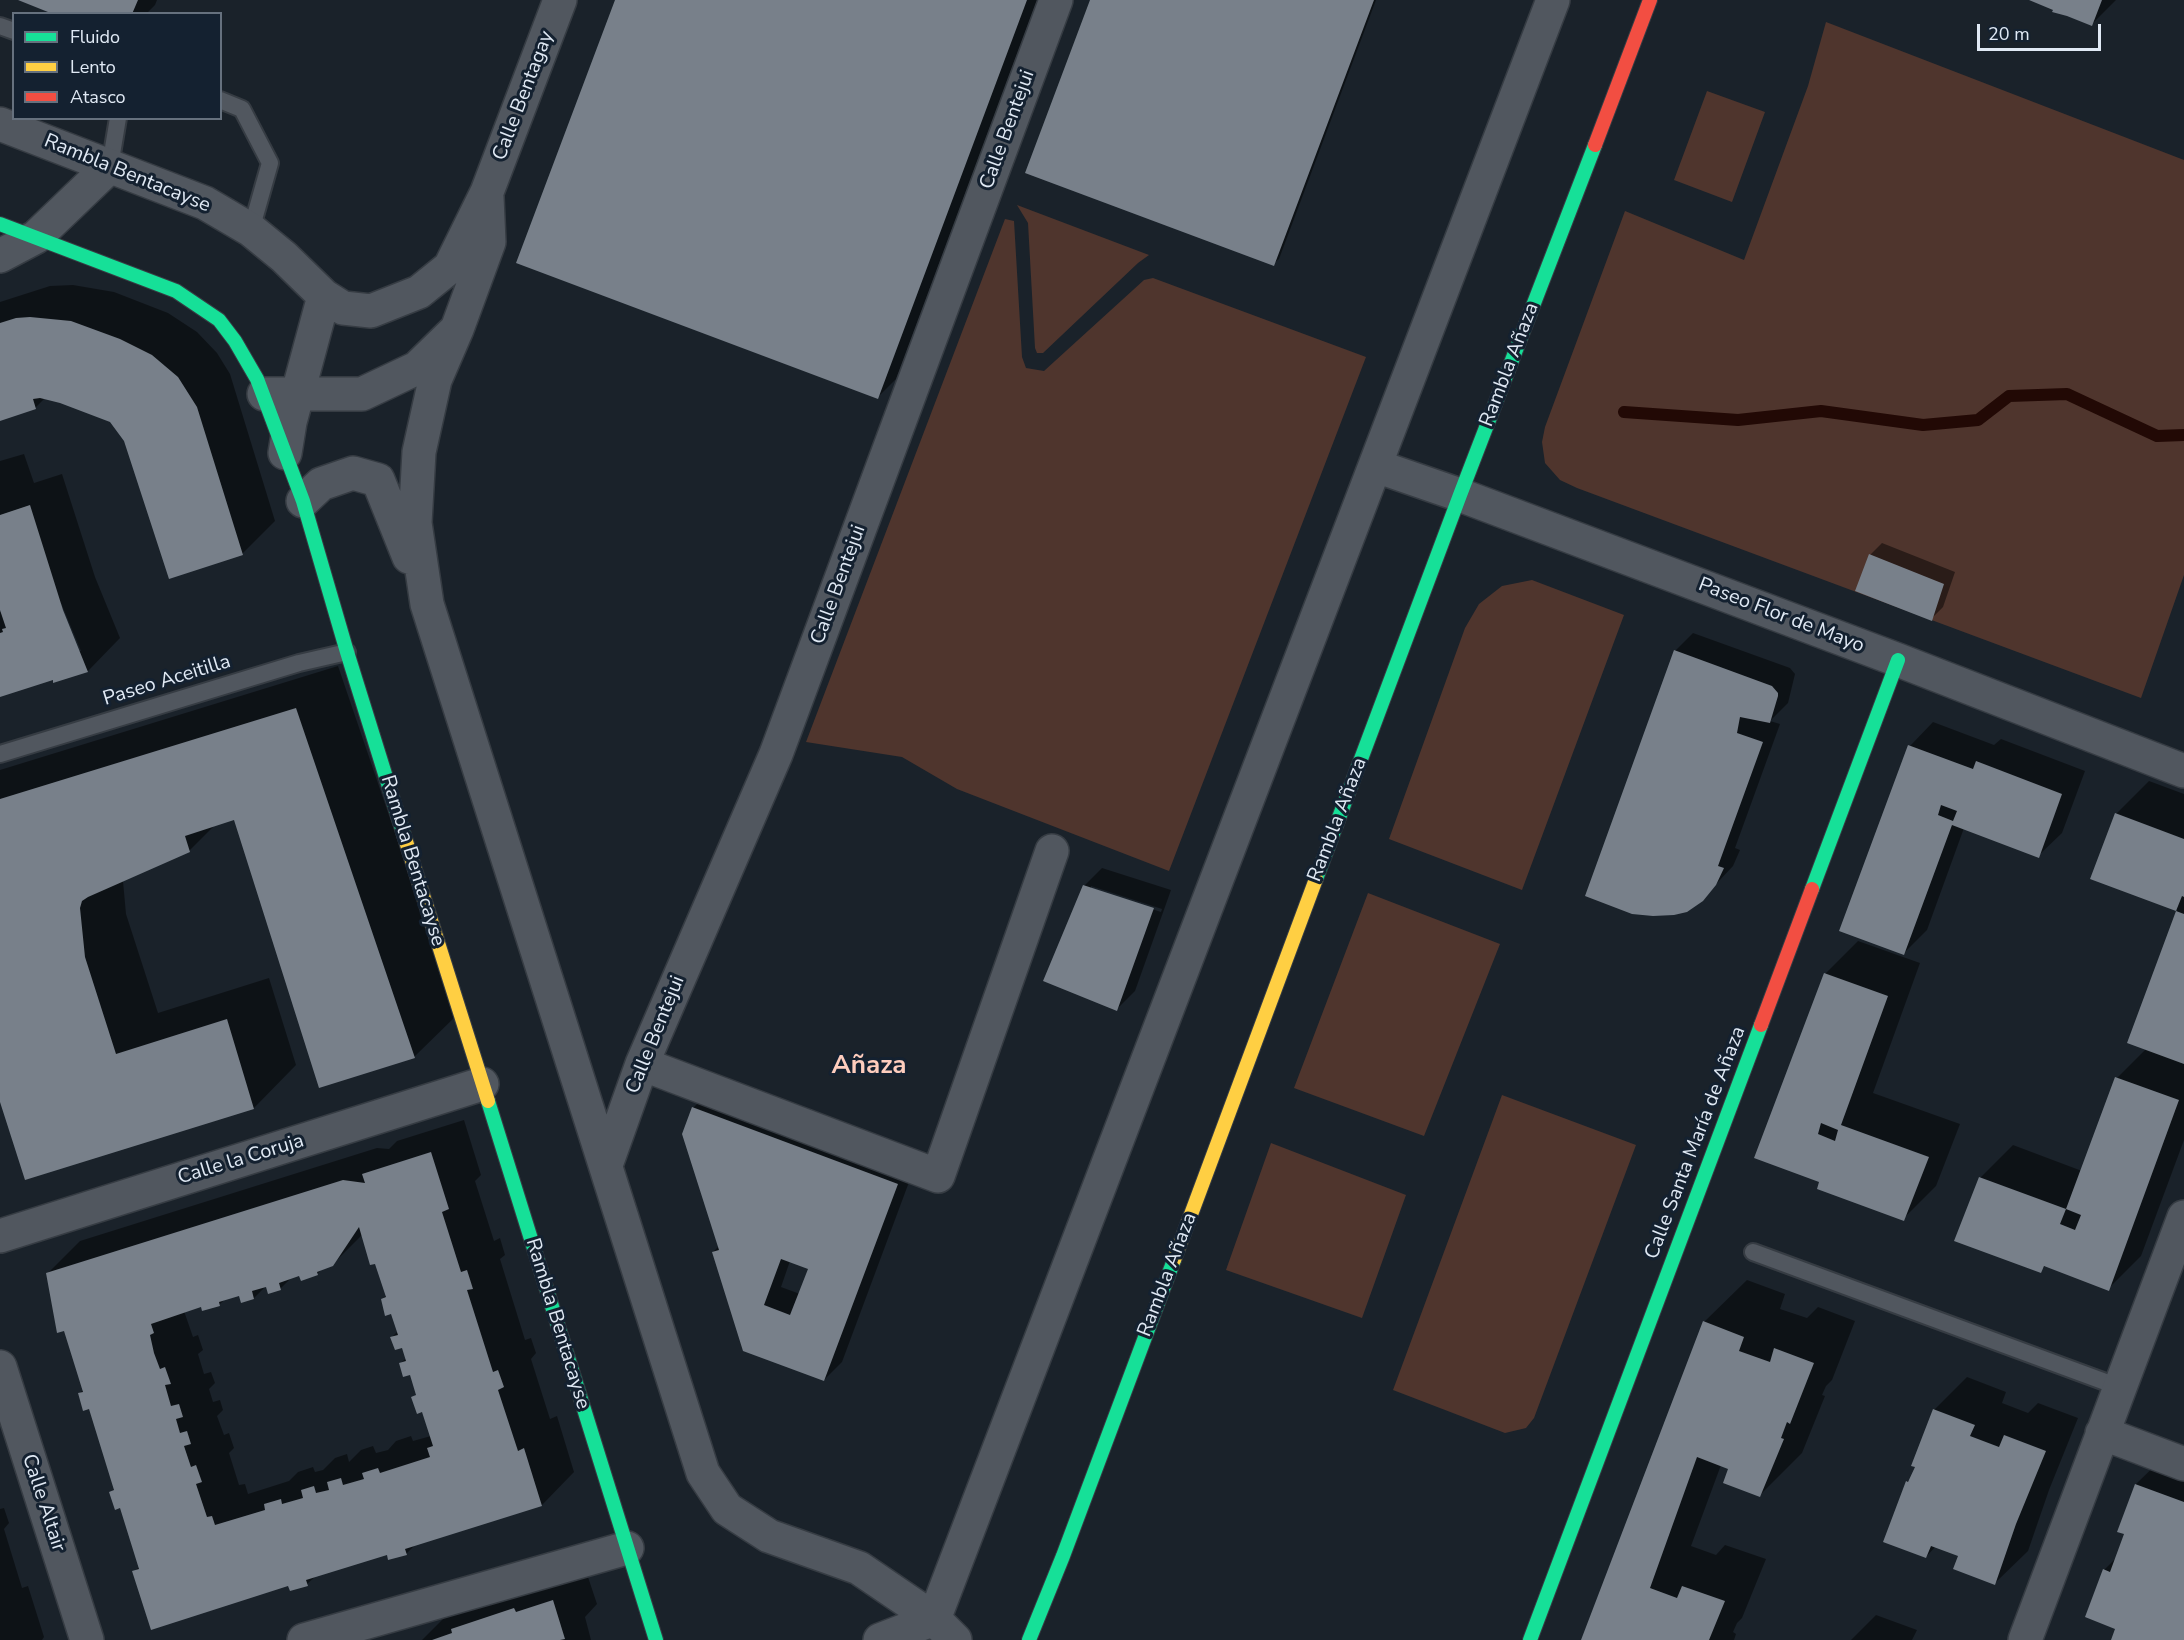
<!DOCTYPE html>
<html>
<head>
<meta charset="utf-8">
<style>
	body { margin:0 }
	#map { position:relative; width:2184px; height:1640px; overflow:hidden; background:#1a222a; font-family:"Nunito Sans",sans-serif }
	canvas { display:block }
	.legend { position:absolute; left:12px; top:12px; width:210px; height:108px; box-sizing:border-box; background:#142130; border:2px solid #66717e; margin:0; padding:8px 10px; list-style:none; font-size:18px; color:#e0e9f4 }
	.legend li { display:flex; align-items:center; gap:12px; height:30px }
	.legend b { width:30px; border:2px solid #66717e }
	.scale { position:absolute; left:1977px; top:24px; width:124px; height:27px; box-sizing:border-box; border:3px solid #e0e9f4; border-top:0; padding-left:8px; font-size:18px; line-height:21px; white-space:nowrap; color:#e0e9f4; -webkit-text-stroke:4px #142130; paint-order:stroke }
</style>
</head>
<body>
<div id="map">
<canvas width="2184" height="1640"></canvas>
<ul class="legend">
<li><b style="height:8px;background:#16e098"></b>Fluido</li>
<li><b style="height:8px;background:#ffcf43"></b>Lento</li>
<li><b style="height:8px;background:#f24e42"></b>Atasco</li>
</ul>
<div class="scale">20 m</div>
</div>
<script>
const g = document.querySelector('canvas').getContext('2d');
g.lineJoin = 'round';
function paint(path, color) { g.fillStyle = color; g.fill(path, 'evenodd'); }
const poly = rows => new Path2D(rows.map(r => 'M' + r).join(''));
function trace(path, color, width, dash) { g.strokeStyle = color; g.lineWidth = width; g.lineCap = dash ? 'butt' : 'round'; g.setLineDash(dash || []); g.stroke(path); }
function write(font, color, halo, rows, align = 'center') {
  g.font = font + ' "Nunito Sans",sans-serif'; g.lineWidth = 6; g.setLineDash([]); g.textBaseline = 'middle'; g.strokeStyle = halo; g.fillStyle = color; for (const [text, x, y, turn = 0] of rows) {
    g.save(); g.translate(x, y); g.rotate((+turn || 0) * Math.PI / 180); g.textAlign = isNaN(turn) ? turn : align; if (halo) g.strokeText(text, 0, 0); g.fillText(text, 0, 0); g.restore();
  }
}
paint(poly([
	[1826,22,2184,160,2184,575,2141,698,1577,488,1560,480,1545,463,1542,442,1545,427,1625,211,1744,260,1808,86],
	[1707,91,1765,112,1732,202,1674,180],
	[1017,205,1149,255,1138,263,1043,353,1037,353,1035,348,1028,223],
	[1005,219,1014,221,1022,357,1026,368,1044,371,1144,280,1153,278,1366,357,1169,871,957,789,902,757,806,742],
	[1532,580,1624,615,1522,890,1389,839,1465,628,1479,604,1502,586],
	[1368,893,1500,944,1424,1136,1294,1088],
	[1502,1095,1636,1145,1534,1418,1526,1428,1505,1433,1393,1390],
	[1271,1143,1406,1195,1362,1318,1226,1270]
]), '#4f352d');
paint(poly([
	[22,0,157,0,155,5,146,14,58,14],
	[616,0,1037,0,896,379,878,397],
	[1092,0,1376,0,1279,259,1273,264],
	[2033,0,2116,0,2092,24],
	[73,285,114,292,168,313,197,332,217,353,230,374,275,521,242,554,125,440,111,421,52,398,45,398,35,408,0,419,0,302,50,286],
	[24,454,34,483,62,474,95,577,120,638,88,671,54,678,0,696,0,612,2,612,0,605,0,461],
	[61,603,81,651,78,651,59,604],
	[1882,543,1955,572,1943,607,1931,619,1870,555],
	[1693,633,1790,668,1795,674,1788,703,1770,721,1780,724,1735,848,1740,850,1733,866,1702,899,1675,651],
	[338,666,457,1015,414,1057,235,818,215,825,189,851,123,881,126,914,158,1013,269,978,296,1065,254,1108,26,1178,0,1097,0,770],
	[1933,722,1994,745,2001,739,2085,771,2062,833,2038,856,1964,828,1927,930,1903,954,1910,746],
	[2149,781,2184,794,2184,1140,2141,1256,2108,1289,2046,1265,2040,1271,1980,1178,2013,1145,2082,1171,2117,1078,2146,1049,2129,1042,2177,910,2092,878,2116,814],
	[1102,868,1171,890,1135,991,1117,1009,1084,886],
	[1091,886,1162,909,1161,912,1091,889],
	[1858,941,1920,963,1873,1093,1960,1124,1936,1186,1903,1219,1821,1181,1756,1157,1826,973],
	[711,1090,915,1166,842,1362,824,1380,713,1252,719,1246,693,1108],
	[790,1261,810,1268,800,1294,781,1287],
	[464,1120,481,1175,475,1181,494,1241,500,1238,505,1255,500,1259,525,1340,531,1338,536,1353,531,1359,550,1419,557,1416,574,1472,542,1505,415,1545,406,1554,388,1553,316,1576,307,1584,134,1572,140,1566,121,1506,111,1492,115,1488,90,1408,80,1393,84,1389,48,1273,80,1241,377,1148,389,1149,397,1141],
	[362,1235,376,1262,387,1295,382,1299,392,1312,398,1331,392,1337,403,1347,406,1358,400,1364,411,1373,417,1393,413,1398,423,1410,431,1436,413,1441,411,1436,396,1441,388,1450,376,1453,373,1446,361,1450,349,1462,347,1454,335,1458,323,1470,315,1472,313,1467,298,1472,289,1481,248,1494,245,1484,239,1485,229,1453,234,1448,229,1433,224,1435,217,1416,223,1410,220,1400,213,1402,209,1389,215,1383,211,1372,204,1374,198,1354,203,1350,198,1335,193,1337,184,1311,202,1305,219,1305,226,1298,240,1294,254,1298,267,1285,280,1289,292,1277,300,1274,317,1274,323,1268,332,1265],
	[1747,1280,1785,1294,1780,1309,1807,1318,1818,1307,1855,1321,1832,1380,1826,1386,1822,1395,1825,1396,1802,1453,1760,1495,1730,1468,1721,1465,1691,1546,1716,1555,1725,1545,1766,1559,1742,1618,1737,1623,1733,1632,1736,1634,1734,1640,1582,1640,1704,1322],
	[1967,1377,2006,1392,2002,1403,2028,1413,2038,1403,2078,1418,2049,1490,2028,1551,1995,1583,1959,1555,1936,1546,1926,1557,1885,1541,1907,1482,1912,1477,1934,1410],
	[2169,1452,2184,1457,2184,1640,2113,1640,2117,1628,2104,1570,2117,1557,2126,1533,2119,1531,2136,1484],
	[4,1508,9,1523,4,1529,22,1588,28,1586,44,1637,42,1640,0,1640,0,1509],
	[585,1568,597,1604,585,1617,591,1640,422,1640,450,1612],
	[1876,1615,1917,1630,1912,1640,1851,1640]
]), '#0007');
trace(poly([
	[1624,412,1738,420,1821,411,1923,425,1978,420,2009,396,2067,394,2157,436,2184,435]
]), '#220905', 12);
paint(poly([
	[18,0,138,0,132,14,53,14],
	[615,0,1027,0,878,399,516,263],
	[1090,0,1374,0,1274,266,1025,173],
	[2029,0,2102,0,2092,26,2067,16,2052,12,2053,10],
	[30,317,71,321,120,339,152,355,178,377,197,407,243,555,169,579,124,441,110,422,60,403,40,398,33,399,36,409,0,421,0,323,16,318],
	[30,505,63,610,88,672,53,683,53,680,0,697,0,633,3,632,2,629,6,628,0,610,0,515],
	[1869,554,1944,584,1932,621,1855,591],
	[1674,650,1772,686,1778,693,1778,696,1770,723,1740,717,1737,733,1763,742,1718,866,1724,868,1716,885,1703,901,1687,912,1674,915,1653,916,1632,914,1585,896],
	[296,708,415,1058,319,1088,234,820,185,836,190,852,88,897,82,901,80,908,85,957,116,1054,227,1019,254,1109,25,1180,0,1102,0,799],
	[1908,745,1973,769,1976,761,2062,794,2039,858,1952,825,1904,955,1839,931],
	[1941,805,1957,811,1953,821,1938,815],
	[2115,813,2184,839,2184,897,2182,896,2176,911,2090,879],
	[1083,885,1154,908,1117,1011,1043,981],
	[2176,911,2184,914,2184,1064,2127,1043],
	[1824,973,1888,996,1841,1125,1929,1157,1904,1221,1817,1189,1819,1182,1754,1158],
	[1821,1123,1838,1130,1835,1141,1818,1134],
	[2115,1077,2179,1100,2109,1291,2044,1266,2041,1273,1954,1241,1979,1177,2066,1209],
	[2066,1209,2081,1215,2075,1230,2060,1224],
	[692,1107,898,1184,824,1381,743,1351,712,1252,719,1250,682,1134],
	[781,1259,808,1269,790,1315,764,1305],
	[431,1152,449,1209,442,1212,461,1272,467,1270,473,1289,467,1290,493,1372,498,1370,504,1387,498,1390,518,1451,524,1448,542,1506,405,1549,407,1555,388,1560,387,1555,306,1580,308,1586,290,1591,288,1586,151,1630,132,1571,139,1569,120,1508,115,1510,109,1492,114,1490,89,1409,83,1411,78,1393,83,1392,64,1331,57,1333,46,1273,343,1180,365,1183,362,1174],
	[359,1227,370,1265,375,1264,386,1297,381,1299,385,1316,391,1314,398,1335,390,1337,395,1350,402,1348,406,1361,399,1363,403,1377,410,1375,416,1395,411,1397,417,1414,422,1412,433,1446,427,1448,430,1457,380,1473,378,1468,362,1473,364,1479,343,1485,341,1478,327,1482,329,1490,316,1493,314,1486,301,1490,303,1498,282,1504,281,1499,264,1504,265,1510,215,1525,212,1516,207,1517,196,1484,202,1482,196,1465,191,1467,184,1446,191,1444,187,1431,180,1433,176,1419,183,1417,179,1404,171,1406,165,1385,171,1384,165,1367,160,1369,154,1353,150,1335,154,1333,151,1324,201,1307,202,1311,220,1306,219,1302,239,1296,241,1303,254,1299,252,1291,266,1287,268,1294,281,1290,279,1283,299,1276,301,1281,318,1275,317,1272,333,1266],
	[1703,1321,1744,1337,1739,1351,1770,1362,1774,1348,1814,1363,1790,1424,1787,1422,1781,1438,1784,1439,1760,1497,1723,1483,1728,1469,1697,1457,1650,1588,1677,1598,1682,1586,1725,1601,1709,1640,1581,1640],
	[1933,1409,1975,1425,1970,1436,1999,1447,2004,1435,2046,1451,2016,1524,1995,1585,1953,1569,1958,1556,1931,1546,1926,1558,1883,1542,1906,1481,1908,1482,1915,1467,1911,1466],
	[2135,1484,2184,1502,2184,1640,2111,1640,2115,1629,2085,1617,2103,1569,2110,1572,2124,1534,2117,1532],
	[553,1600,565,1639,560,1640,432,1640,452,1633,451,1629,514,1608,516,1612]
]), '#78808a');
const lane = poly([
	[0,26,14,31],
	[220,100,242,109,270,163,251,230],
	[110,166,118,118],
	[0,754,299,663,347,652],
	[1753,1252,2119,1387]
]);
const street = poly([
	[0,124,205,203,251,230,284,257,324,296,343,308,371,311,419,292,450,267,487,192,560,0],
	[0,256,36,237,110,166],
	[457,329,435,380,419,452,415,523,427,604,703,1473,727,1509,769,1536,859,1568,934,1619,955,1640],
	[264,394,362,394,417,368,457,329,489,242,487,197],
	[285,453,290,422,324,296],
	[1376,466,1460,495,1898,660,2184,771],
	[303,501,321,484,353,473,378,480,409,557],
	[642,1064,938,1176,1052,851],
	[606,1165,642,1064,776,754,1056,0],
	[0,1236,482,1084],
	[0,1367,87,1640],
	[2102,1433,2184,1464],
	[934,1619,1553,0],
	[304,1640,627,1548],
	[880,1640,934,1619],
	[2025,1640,2184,1217]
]);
const fast = poly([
	[0,224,176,291,219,320,235,341,257,379,303,501,347,652,404,835],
	[1316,879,1460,495,1595,145],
	[1812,889,1898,660],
	[488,1101,656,1640],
	[1029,1640,1063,1556,1174,1260],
	[1530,1640,1761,1025]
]);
const slow = poly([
	[404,835,488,1101],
	[1174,1260,1316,879]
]);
const jam = poly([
	[1595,145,1650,0],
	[1761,1025,1812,889]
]);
trace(lane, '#363c43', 20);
trace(street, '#363c43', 36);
trace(fast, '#363c43', 16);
trace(slow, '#363c43', 16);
trace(jam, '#363c43', 16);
trace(lane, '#51575f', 16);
trace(street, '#51575f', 33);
trace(fast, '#16e098', 14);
trace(slow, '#ffcf43', 14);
trace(jam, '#f24e42', 14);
write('20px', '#e0e9f4', '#142130', [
	["Calle Bentagay",524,96,-69],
	["Calle Bentejui",1008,130,-70],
	["Rambla Bentacayse",127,174,22],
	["Rambla Añaza",1510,365,-69],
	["Calle Bentejui",839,585,-70],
	["Paseo Flor de Mayo",1781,616,21],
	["Paseo Aceitilla",167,681,-17],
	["Rambla Añaza",1338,820,-69],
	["Rambla Bentacayse",412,861,73],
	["Calle Bentejui",656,1035,-68],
	["Calle Santa María de Añaza",1696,1143,-69],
	["Calle la Coruja",241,1160,-17],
	["Rambla Añaza",1168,1275,-69],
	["Rambla Bentacayse",557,1324,73],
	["Calle Altair",43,1503,72]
]);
write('bold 26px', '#fecdbd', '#142130', [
	["Añaza",869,1067]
]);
</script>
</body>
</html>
